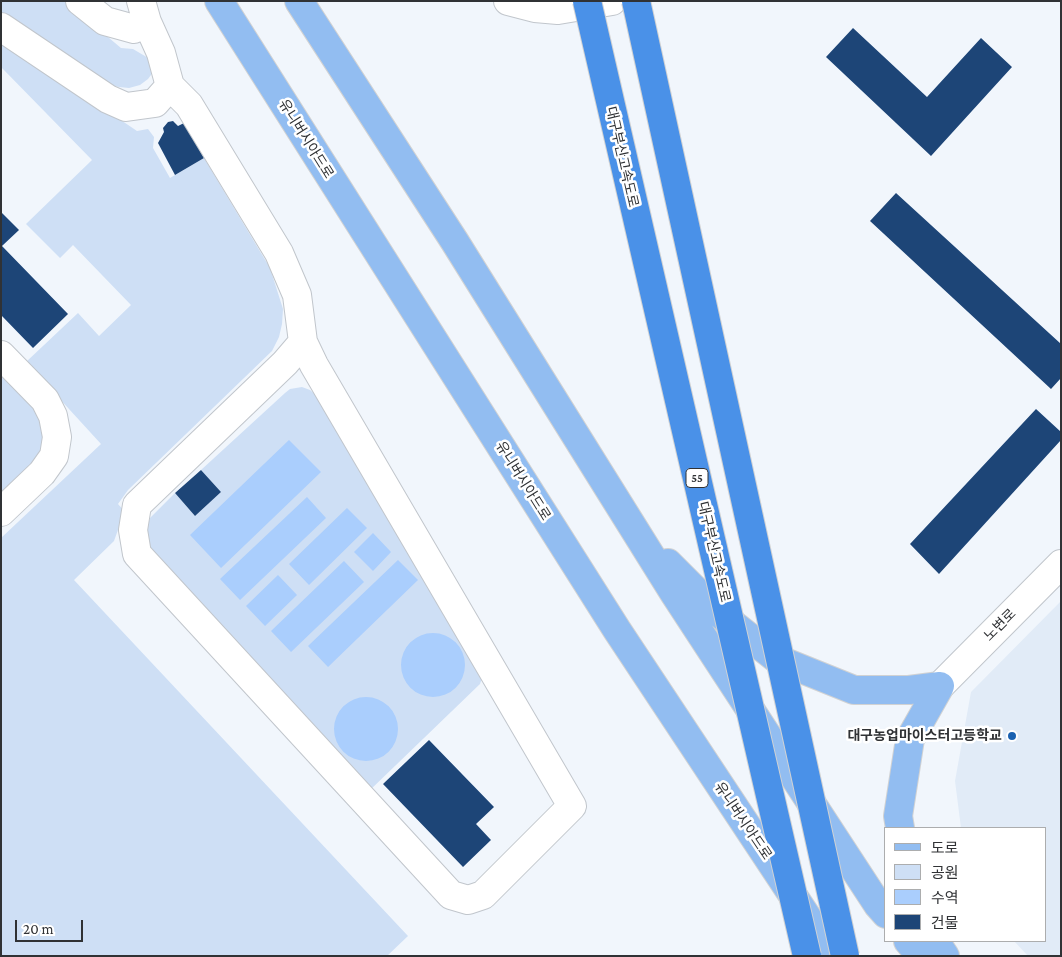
<!DOCTYPE html>
<html>
<head>
<meta charset="utf-8">
<style>
	body { margin:0 }
	#map { position:relative; width:1062px; height:957px; overflow:hidden; background:#f1f6fc; font-family:"Crimson Pro","Noto Sans KR",serif }
	canvas { display:block }
	.frame { position:absolute; inset:0; border:2px solid #303235; pointer-events:none }
	.legend { position:absolute; left:884px; top:827px; width:162px; height:115px; box-sizing:border-box; background:#fff; border:1px solid #acadae; margin:0; padding:6px 9px; list-style:none; font-size:15px; color:#303235 }
	.legend li { display:flex; align-items:center; gap:10px; height:25px }
	.legend b { width:25px; border:1px solid #acadae }
	.scale { position:absolute; left:15px; top:920px; width:68px; height:22px; box-sizing:border-box; border:2px solid #303235; border-top:0; padding-left:6px; font-size:15px; line-height:18px; white-space:nowrap; color:#303235; -webkit-text-stroke:4px #fff; paint-order:stroke }
</style>
</head>
<body>
<div id="map">
<canvas width="1062" height="957"></canvas>
<div class="frame"></div>
<ul class="legend">
<li><b style="height:6px;background:#92bdf1"></b>도로</li>
<li><b style="height:14px;background:#cedff5"></b>공원</li>
<li><b style="height:14px;background:#aacefd"></b>수역</li>
<li><b style="height:14px;background:#1d4577"></b>건물</li>
</ul>
<div class="scale">20 m</div>
</div>
<script>
const g = document.querySelector('canvas').getContext('2d');
g.lineJoin = 'round';
function paint(path, color) { g.fillStyle = color; g.fill(path, 'evenodd'); }
const poly = rows => new Path2D(rows.map(r => 'M' + r).join(''));
function trace(path, color, width, dash) { g.strokeStyle = color; g.lineWidth = width; g.lineCap = dash ? 'butt' : 'round'; g.setLineDash(dash || []); g.stroke(path); }
function write(font, color, halo, rows, align = 'center') {
  g.font = font + ' "Crimson Pro","Noto Sans KR",serif'; g.lineWidth = 5; g.setLineDash([]); g.textBaseline = 'middle'; g.strokeStyle = halo; g.fillStyle = color; for (const [text, x, y, turn = 0] of rows) {
    g.save(); g.translate(x, y); g.rotate((+turn || 0) * Math.PI / 180); g.textAlign = isNaN(turn) ? turn : align; if (halo) g.strokeText(text, 0, 0); g.fillText(text, 0, 0); g.restore();
  }
}
paint(poly([
	[1061,601,1061,956,1028,956,1014,941,1046,941,1046,828,961,828,955,781,971,692]
]), '#e1ebf7');
paint(poly([
	[1,1,67,1,90,22,121,48,133,49,155,62,154,71,148,79,140,85,129,88,119,87,108,84,1,12],
	[1,39,137,131,148,129,154,137,153,148,170,178,204,158,270,268,283,309,282,324,279,337,272,351,128,490,118,504,126,513,119,527,114,541,74,580,408,936,387,956,1,956,1,538,101,444,26,362,78,313,99,336,131,305,73,245,60,258,26,224,92,160,1,67],
	[1,371,35,408,42,424,43,442,39,456,1,498],
	[302,387,310,390,316,395,482,678,480,684,368,792,147,546,146,531,150,518,175,493,195,516,221,492,201,470,285,393,290,389]
]), '#cedff5');
paint(poly([
	[289,440,321,472,221,568,190,535],
	[307,497,326,518,240,600,220,579],
	[347,508,367,528,309,585,289,564],
	[373,533,391,552,373,571,354,552],
	[398,560,418,580,328,667,308,646],
	[344,561,364,582,291,652,271,631],
	[278,575,297,595,265,626,246,606],
	'401 665a32 32 0 1 1 64 0a32 32 0 1 1-64 0Z',
	'334 729a32 32 0 1 1 64 0a32 32 0 1 1-64 0Z'
]), '#aacefd');
paint(poly([
	[853,28,927,97,981,38,1012,67,931,156,826,57],
	[173,121,178,126,184,123,204,158,175,175,158,143,164,132,163,128,168,122],
	[896,193,1061,344,1061,378,1051,389,870,221],
	[1,212,19,230,2,246,68,314,33,348,1,315],
	[1036,409,1061,432,1061,440,939,574,910,544],
	[201,470,221,492,195,516,175,493],
	[429,740,494,807,476,824,491,840,463,867,383,784]
]), '#1d4577');
const minor = poly([
	[80,1,105,21,134,29,147,22,141,1],
	[508,1,535,8,558,10,612,1],
	[1,27,108,99,126,107,155,103,170,86,161,53,147,22],
	[170,86,189,105,279,253,297,295,303,342,285,363,137,505,133,530,137,554,451,895,468,900,483,895,572,806,314,365,303,342],
	[1,355,45,400,53,416,57,437,54,456,42,473,1,512],
	[940,686,1061,564]
]);
const major = poly([
	[219,1,617,630,827,947,834,956],
	[299,1,455,242,674,593,878,905,886,914],
	[668,563,715,610,777,659,854,690,909,690,940,686,910,739,898,816,900,828],
	[908,941,921,956],
	[935,941,945,956]
]);
trace(minor, '#c1c6cc', 30);
trace(major, '#d1d2d3', 30);
trace(minor, '#fff', 28);
trace(major, '#92bdf1', 28);
const highwayBridge = poly([
	[587,1,807,956],
	[636,1,845,956]
]);
trace(highwayBridge, '#d1d2d3', 30, []);
trace(highwayBridge, '#4a91e8', 28);
for (const [x, y, r, color] of [
	[1012,736,5,"#1a61b1"]
]) { const dot = new Path2D(); dot.arc(x, y, r, 0, 2 * Math.PI); g.fillStyle = color; g.fill(dot); trace(dot, '#fff', 2); }
for (const [x, y, w] of [
	[697,478,22]
]) { const box = new Path2D(); box.roundRect(x - w / 2, y - 9.5, w, 19, 4); g.fillStyle = '#fff'; g.fill(box); trace(box, '#303235', 1); }
write('bold 12px', '#303235', null, [
	["55",697,478]
]);
write('14px', '#303235', '#fff', [
	["유니버시아드로",306,139,58],
	["대구부산고속도로",622,157,77],
	["유니버시아드로",523,481,58],
	["대구부산고속도로",714,552,77],
	["노변로",1000,625,-45],
	["유니버시아드로",743,821,56]
]);
write('bold 14px', '#303235', '#fff', [
	["대구농업마이스터고등학교",1002,736]
], 'right');
</script>
</body>
</html>
